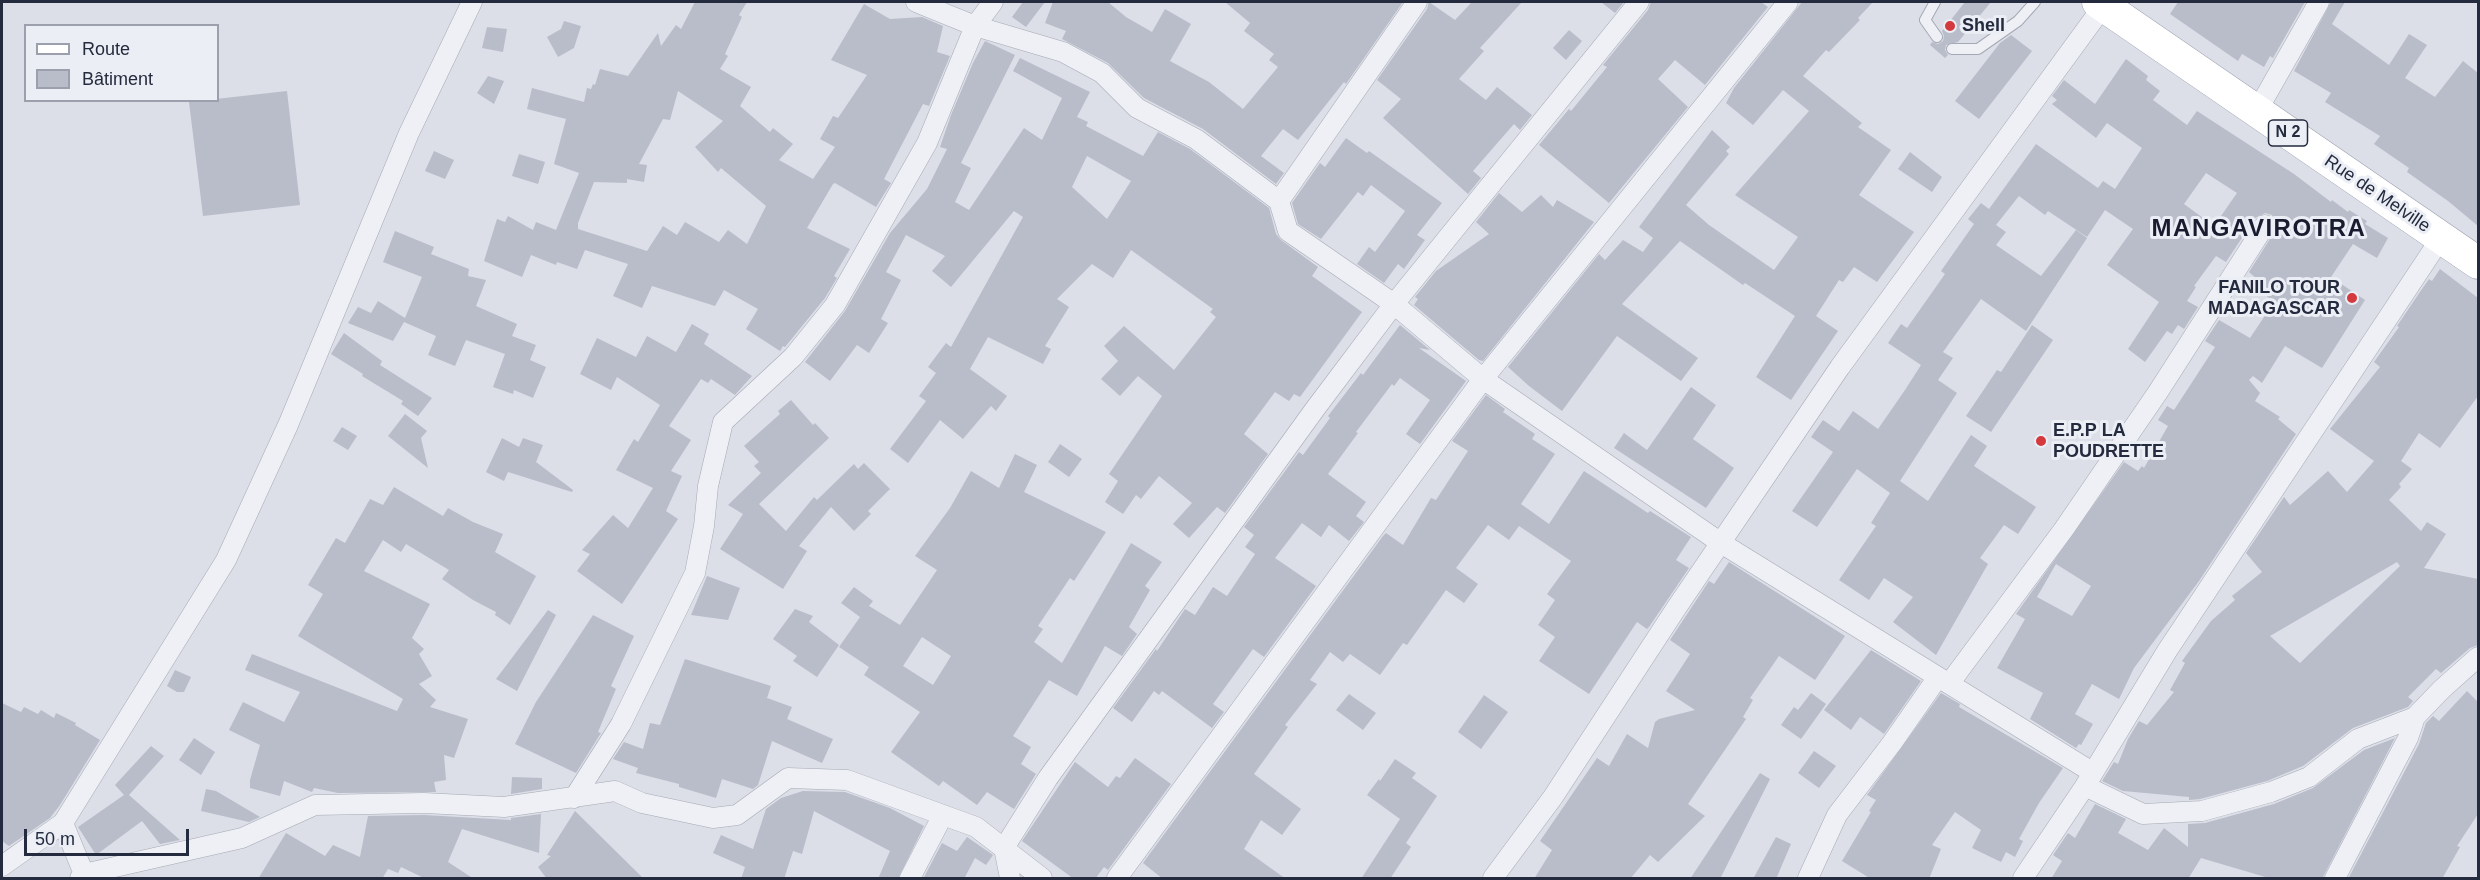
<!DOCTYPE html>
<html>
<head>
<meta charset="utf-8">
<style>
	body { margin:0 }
	#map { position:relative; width:2480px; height:880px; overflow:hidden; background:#dcdfe7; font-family:Helvetica,sans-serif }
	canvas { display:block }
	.frame { position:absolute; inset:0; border:3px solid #252b3e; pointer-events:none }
	.legend { position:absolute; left:24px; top:24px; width:195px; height:78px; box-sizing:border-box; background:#ebeef5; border:2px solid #9ca0ac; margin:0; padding:8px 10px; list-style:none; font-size:18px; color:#252b3e }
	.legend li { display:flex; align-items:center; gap:12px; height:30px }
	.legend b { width:30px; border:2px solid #9ca0ac }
	.scale { position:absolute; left:24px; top:829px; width:165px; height:27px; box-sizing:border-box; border:3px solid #252b3e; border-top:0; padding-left:8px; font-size:18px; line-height:21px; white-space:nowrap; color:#252b3e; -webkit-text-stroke:4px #ebeef5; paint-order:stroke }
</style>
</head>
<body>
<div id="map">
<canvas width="2480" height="880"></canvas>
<div class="frame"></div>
<ul class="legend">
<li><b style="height:8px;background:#fff"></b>Route</li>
<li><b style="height:16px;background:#b9bdca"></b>Bâtiment</li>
</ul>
<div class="scale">50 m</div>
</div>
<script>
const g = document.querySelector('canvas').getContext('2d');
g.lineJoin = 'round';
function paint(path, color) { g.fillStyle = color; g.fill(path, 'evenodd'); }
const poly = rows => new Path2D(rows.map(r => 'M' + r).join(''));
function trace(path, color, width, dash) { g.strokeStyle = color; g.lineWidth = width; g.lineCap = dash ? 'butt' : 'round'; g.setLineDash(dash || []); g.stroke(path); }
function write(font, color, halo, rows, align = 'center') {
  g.font = font + ' Helvetica,sans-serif'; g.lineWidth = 6; g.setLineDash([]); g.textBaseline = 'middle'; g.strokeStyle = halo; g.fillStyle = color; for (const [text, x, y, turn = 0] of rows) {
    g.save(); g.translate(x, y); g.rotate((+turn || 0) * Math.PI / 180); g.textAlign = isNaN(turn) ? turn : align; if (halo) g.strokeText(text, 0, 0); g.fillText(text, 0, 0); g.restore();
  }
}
paint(poly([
	[695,2,747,2,739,15,742,17,725,54,728,56,720,69,751,87,740,106,770,132,773,128,793,144,779,160,813,179,835,147,820,139,833,116,838,118,867,75,831,60,864,4,890,19,922,17,943,26,937,52,950,56,929,106,923,104,884,179,891,183,876,207,835,183,833,184,807,228,850,249,834,276,837,278,825,298,785,347,783,346,780,351,746,329,758,309,724,290,715,306,652,286,642,308,613,296,628,264,585,250,577,269,557,262,556,265,531,255,522,277,484,261,497,219,505,222,508,216,533,230,536,222,556,230,579,173,554,164,566,119,527,109,532,88,584,102,587,88,591,89,593,84,595,85,600,69,628,76,658,33,661,46,676,25,681,29],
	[678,91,723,121,695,147,718,172,721,168,766,206,747,244,728,230,719,242,685,222,677,235,663,226,647,251,578,229,578,223,594,182,627,183,627,179,644,182,647,165,639,164,663,119,670,120],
	[1023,2,1045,2,1026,27,1012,17],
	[1053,2,1108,2,1126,17,1152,32,1165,9,1191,24,1170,61,1209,82,1243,109,1278,67,1269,60,1274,54,1244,31,1250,23,1225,2,1403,2,1346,84,1344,82,1298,140,1283,129,1261,156,1284,173,1276,184,1203,129,1144,98,1108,63,1062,39,1066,31,1045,23],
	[1429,2,1455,20,1472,2,1522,2,1480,48,1484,51,1459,79,1486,100,1497,87,1532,115,1520,130,1514,124,1473,171,1481,178,1468,194,1383,118,1401,99,1377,80,1427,9],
	[1601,2,1624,2,1615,13],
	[1651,2,1761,2,1768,7,1705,85,1675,60,1658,79,1688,107,1609,203,1539,145,1569,109,1571,111,1607,67,1603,65,1648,10],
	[1802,2,1873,2,1858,18,1860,20,1829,52,1826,50,1803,76,1862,123,1858,127,1891,150,1859,195,1914,232,1877,282,1854,267,1843,282,1839,280,1816,316,1838,331,1791,400,1756,377,1795,316,1745,283,1743,285,1680,241,1622,304,1698,358,1681,381,1617,336,1562,411,1529,386,1508,367,1599,254,1605,260,1623,240,1643,252,1653,238,1639,227,1712,130,1730,147,1726,151,1729,154,1686,205,1709,225,1774,270,1798,237,1735,195,1809,111,1783,90,1753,125,1726,103,1734,88],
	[1965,2,1991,2,1958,42,1946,45,1945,50,1948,55,1945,58,1930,45,1932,42,1938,44,1943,41,1944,36,1942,31],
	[2178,2,2305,2,2273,58,2270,56,2264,67,2242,54,2238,61,2170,14],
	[2331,2,2345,2,2332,24,2389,65,2409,34,2427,45,2405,78,2435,97,2463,61,2478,73,2478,226,2448,201,2407,172,2409,168,2374,144,2380,136,2325,102,2331,93,2294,71],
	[564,21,581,26,574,48,558,57,547,37,561,29],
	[487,27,507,29,503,52,482,48],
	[1569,30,1582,41,1566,60,1553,48],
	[2011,35,2032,51,1979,119,1955,101,2000,43],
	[985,41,1015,55,961,163,971,168,955,202,969,210,1024,128,1042,140,1062,98,1013,71,1020,58,1090,92,1077,117,1088,122,1086,126,1143,156,1158,132,1190,149,1269,208,1276,234,1281,240,1318,267,1312,276,1362,312,1300,397,1294,394,1289,401,1275,392,1244,434,1268,454,1225,513,1217,507,1189,538,1173,524,1192,503,1159,476,1141,499,1136,495,1123,514,1105,502,1118,481,1109,474,1162,396,1138,376,1120,396,1101,379,1118,361,1104,346,1124,326,1174,370,1216,317,1210,312,1213,309,1131,250,1113,278,1092,264,1057,299,1069,307,1045,346,1051,349,1043,364,988,337,970,369,1007,396,996,411,991,406,963,439,940,420,908,463,890,449,926,401,919,396,936,373,928,367,946,343,951,347,1023,217,1014,211,951,287,932,271,945,256,906,235,886,272,901,280,881,319,888,323,869,353,857,345,830,381,805,362,845,311,890,233,927,189,947,149,940,147,951,115,973,63],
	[1087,156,1131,181,1107,219,1072,187],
	[2126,59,2148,76,2146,80,2160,91,2153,100,2187,125,2197,111,2294,174,2331,202,2332,200,2348,212,2349,210,2367,221,2365,224,2388,238,2377,258,2353,244,2331,277,2365,300,2322,368,2285,346,2262,383,2253,376,2249,380,2260,393,2255,401,2280,417,2278,419,2296,434,2199,581,2134,668,2119,699,2092,684,2075,714,2093,724,2081,745,2079,744,2076,748,2030,719,2043,693,1997,668,2025,619,2016,614,2124,462,2138,471,2142,466,2144,468,2168,426,2158,420,2167,406,2174,410,2215,347,2205,341,2219,320,2250,338,2274,302,2263,293,2267,288,2249,272,2275,231,2277,225,2272,215,2265,213,2255,218,2226,262,2216,256,2194,286,2196,287,2187,301,2198,307,2184,329,2178,325,2172,334,2167,331,2145,362,2128,349,2159,302,2107,265,2133,229,2105,210,2087,237,2048,211,2045,215,2019,196,1996,225,2006,232,1996,245,2041,276,2076,230,2087,238,2026,331,1981,299,1943,352,1953,358,1938,380,1957,393,1900,481,1928,501,1971,435,1987,446,1974,466,2036,507,2018,534,2004,525,1980,558,1988,564,1936,655,1893,622,1913,597,1884,578,1869,600,1839,580,1876,526,1871,523,1890,493,1857,469,1817,527,1792,511,1833,452,1811,437,1823,420,1839,431,1853,411,1878,429,1905,390,1921,365,1888,343,1901,324,1907,328,1945,274,1941,271,1974,224,1968,219,1981,203,1989,209,2036,144,2098,188,2103,181,2115,189,2142,148,2107,123,2096,138,2052,104,2057,100,2052,96,2064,80,2095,104],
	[2206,173,2237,193,2214,226,2184,204],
	[2056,564,2091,586,2072,616,2037,597],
	[488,76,504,81,494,104,477,93],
	[287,91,300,205,203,216,189,102],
	[1346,138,1367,153,1369,151,1442,203,1417,235,1425,240,1404,269,1398,264,1384,283,1357,264,1369,247,1375,252,1405,211,1371,185,1363,196,1358,192,1321,239,1298,224,1292,203,1320,163,1325,167],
	[434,151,454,160,445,179,425,171],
	[1910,152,1942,177,1932,192,1898,169],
	[519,154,545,162,538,184,512,176],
	[1499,193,1522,212,1541,195,1553,207,1557,200,1594,222,1483,361,1479,360,1414,305,1418,299,1415,297,1436,271,1489,234,1476,222],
	[395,231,434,247,431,254,469,269,468,276,486,280,476,306,517,324,512,336,536,345,530,360,546,367,533,398,514,390,513,394,493,387,505,354,466,340,455,366,428,355,436,336,404,322,393,341,348,323,358,307,371,313,378,301,405,318,422,277,383,262],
	[2440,269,2478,298,2478,396,2440,448,2419,433,2401,461,2412,469,2399,484,2401,487,2389,500,2421,531,2427,522,2446,534,2424,568,2478,579,2478,645,2470,648,2441,673,2436,669,2408,697,2413,701,2408,707,2353,728,2303,766,2267,781,2200,799,2189,800,2189,797,2123,791,2102,781,2114,762,2118,764,2128,739,2139,721,2147,725,2174,692,2170,690,2185,663,2182,661,2211,621,2235,600,2232,596,2262,572,2246,553,2284,497,2290,505,2328,471,2347,492,2374,461,2330,429,2380,367,2374,362,2399,327,2397,326,2422,289,2429,279,2432,281],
	[2397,562,2400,566,2300,663,2270,636],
	[692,324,709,334,704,344,752,376,735,395,711,379,708,383,701,379,669,426,691,440,671,471,682,476,666,511,678,519,622,604,577,571,590,554,582,550,613,515,628,528,653,488,616,470,634,439,638,442,660,405,617,377,611,390,580,374,597,338,636,357,647,336,676,352],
	[1400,325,1430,350,1419,348,1466,381,1420,444,1406,434,1430,400,1400,378,1394,386,1392,384,1356,432,1358,433,1328,474,1366,502,1356,516,1364,522,1349,541,1329,525,1321,537,1302,523,1275,558,1316,586,1264,657,1253,649,1213,704,1224,712,1212,728,1162,691,1159,695,1154,691,1132,722,1113,708,1156,649,1157,651,1185,609,1195,615,1213,587,1227,596,1255,554,1245,547,1254,535,1244,527,1299,452,1303,455,1330,418,1328,416,1361,373,1363,375],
	[2032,325,2053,340,1991,432,1966,416,1997,370,2001,372],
	[344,333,382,361,380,365,432,398,418,416,401,404,403,401,362,376,363,374,331,354],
	[1691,387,1716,405,1693,439,1734,468,1706,508,1614,448,1624,433,1647,450],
	[1486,395,1505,409,1503,412,1535,434,1532,439,1555,454,1521,504,1549,524,1584,471,1648,513,1650,511,1691,537,1676,560,1689,568,1649,627,1647,629,1637,622,1589,694,1539,661,1555,637,1538,625,1555,600,1547,594,1571,561,1519,526,1509,540,1488,525,1456,568,1478,584,1464,603,1446,590,1407,645,1403,643,1380,675,1350,654,1343,662,1330,652,1310,680,1317,684,1285,725,1288,727,1254,774,1301,809,1282,835,1261,820,1244,849,1286,879,1163,879,1143,863,1383,536,1386,533,1403,545,1431,498,1436,500,1468,451,1452,441],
	[791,400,813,425,815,423,829,438,759,504,786,531,814,497,817,500,854,464,858,469,864,463,890,489,868,511,871,514,854,531,831,507,799,546,807,551,783,589,720,549,743,514,728,505,761,473,754,466,759,462,744,446,780,414,778,411],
	[405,414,427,431,421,438,428,468,388,436],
	[342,427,357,436,348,450,333,441],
	[502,438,519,447,523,438,543,445,536,462,573,490,572,492,508,472,504,481,486,472],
	[1060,444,1082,459,1069,477,1048,462],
	[1015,454,1037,465,1024,492,1106,532,1074,581,1070,578,1038,626,1043,629,1034,642,1062,663,1131,543,1162,562,1145,586,1150,590,1129,627,1137,634,1122,656,1105,646,1077,696,1049,680,1013,736,1031,747,1021,764,1036,774,1014,809,987,792,977,805,943,781,939,786,891,752,920,712,864,675,869,667,839,647,860,617,841,603,854,587,873,601,869,606,900,625,937,570,915,556,950,508,971,471,999,488],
	[922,637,951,656,933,685,903,666],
	[394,487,443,516,448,508,473,522,503,534,495,552,536,576,510,625,495,615,496,612,473,600,442,579,449,570,406,544,401,552,383,540,364,571,430,604,412,638,424,649,419,654,432,676,419,684,436,700,430,707,468,719,454,758,444,755,446,780,434,782,436,792,338,793,314,788,312,792,284,781,280,796,250,788,250,780,260,745,229,730,243,702,284,722,300,692,245,670,252,654,397,711,403,699,298,636,323,594,308,585,336,538,345,543,370,499,383,505],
	[1729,562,1845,636,1815,680,1779,656,1750,698,1753,700,1743,717,1746,719,1688,804,1705,816,1658,862,1650,855,1630,879,1534,879,1552,850,1540,841,1597,758,1609,766,1627,734,1648,748,1655,722,1659,719,1695,710,1666,691,1690,654,1670,640,1709,581,1714,584],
	[707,576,740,588,728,620,691,615],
	[795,609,813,616,809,622,839,645,817,677,793,661,797,656,773,639],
	[548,610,556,615,517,691,496,679],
	[593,615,634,636,611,686,616,689,598,732,601,733,576,773,515,744,536,702],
	[1871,650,1921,681,1884,734,1860,717,1851,730,1824,710],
	[685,659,771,686,767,698,792,707,787,719,833,739,822,763,772,741,758,785,753,789,722,779,716,798,679,787,679,784,636,773,638,768,613,759,624,742,643,749,650,723,660,725],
	[175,670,191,677,184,692,177,692,167,686],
	[2467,691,2478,702,2478,814,2457,846,2460,847,2442,879,2348,879,2419,744,2426,723,2433,716,2439,721],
	[1811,693,1826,704,1801,739,1781,725,1794,707,1798,710],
	[1941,693,1960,704,1959,707,2063,768,2039,803,2019,839,2023,841,2015,857,2006,852,2001,862,1972,848,1981,830,1955,812,1932,845,1941,849,1929,879,1871,879,1842,861,1871,812,1869,811,1876,800,1867,795],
	[1349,694,1376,713,1363,730,1336,710],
	[1484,695,1508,712,1481,749,1458,732],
	[2,703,21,712,24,707,38,714,41,710,54,718,56,713,76,723,75,725,100,740,60,805,50,818,9,846,2,841],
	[194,738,215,752,201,775,179,760],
	[2395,738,2322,879,2272,879,2201,858,2188,879,2051,879,2062,861,2053,855,2068,833,2075,838,2095,804,2126,819,2118,833,2148,850,2164,828,2188,847,2188,824,2205,823,2274,804,2313,788,2364,750],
	[151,746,164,756,129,795,180,840,160,844,142,821,96,855,78,827,124,795,115,785],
	[1814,751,1836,766,1819,788,1798,773],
	[1135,758,1171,784,1108,870,1104,867,1095,879,1074,879,1022,841,1075,762,1108,787,1116,776,1120,778],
	[1395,759,1416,773,1412,778,1437,796,1406,843,1411,847,1390,879,1361,879,1400,819,1367,795,1379,779,1380,781],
	[1760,773,1770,779,1720,879,1690,879],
	[512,777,542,778,542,789,511,794],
	[206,789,216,791,260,817,249,822,201,811],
	[803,791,845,792,890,808,924,826,898,879,878,879,890,851,814,811,802,854,793,851,784,879,741,879,745,867,713,853,721,835,753,849,766,809,781,798],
	[575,811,644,879,547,879,538,867,551,856,547,855],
	[541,814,539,853,462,829,448,862,474,879,426,879,401,867,398,873,388,869,382,879,258,879,286,833,325,856,333,845,360,857,368,816,424,815,511,820,511,818],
	[967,837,993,855,986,865,975,858,964,879,923,879,942,843,957,851],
	[1776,837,1791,844,1776,879,1753,879]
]), '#b9bdca');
const service = poly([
	[1935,2,1925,20,1937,37],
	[1952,49,1978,49,2018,21,2035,2]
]);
const minor = poly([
	[916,2,975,26,1063,52,1102,73,1137,108,1196,139,1279,201],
	[1417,2,1279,201,1288,231,1394,304,1483,379,1721,543,2092,772],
	[2257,111,2319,2],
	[1949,684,2064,529,2158,392,2265,225],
	[2085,786,2143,814,2202,811,2271,792,2309,777,2358,739,2415,717],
	[574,798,621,724,695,573,704,526,708,486,723,422,793,357,835,305,927,143,975,26,993,2],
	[63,823,84,874],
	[2,866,63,823,226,560,288,425,409,133,472,2],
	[80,878,84,874,242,838,315,805,424,803,504,807,615,791,642,803,713,818,737,815,788,778,847,780,976,827,1042,878],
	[910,878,943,815],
	[1010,878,1004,848,1048,778,1315,409,1394,304,1639,2],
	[1117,878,1483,379,1788,2],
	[1493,878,1553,797,1677,607,1840,367,2104,5],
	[1808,878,1837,815,1892,743,1938,677],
	[2023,878,2085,786,2167,651,2441,238],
	[2335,878,2408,738,2415,717,2442,689,2478,657]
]);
const primary = poly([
	[2098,2,2478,263]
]);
trace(service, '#a5a9b4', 12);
trace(minor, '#a5a9b4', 21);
trace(primary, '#9ba1b3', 33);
trace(service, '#eff0f5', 10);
trace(minor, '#eff0f5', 20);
trace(primary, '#fff', 32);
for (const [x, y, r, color] of [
	[1950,26,6,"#d4393d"],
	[2352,298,6,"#d4393d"],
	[2041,441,6,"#d4393d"]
]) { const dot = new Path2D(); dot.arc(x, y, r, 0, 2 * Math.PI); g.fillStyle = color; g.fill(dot); trace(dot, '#ebeef5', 2); }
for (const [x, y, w] of [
	[2288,133,39]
]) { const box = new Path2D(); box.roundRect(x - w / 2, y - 13, w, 26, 4.5); g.fillStyle = '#ebeef5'; g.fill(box); trace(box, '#252b3e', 1.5); }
write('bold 16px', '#252b3e', null, [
	["N 2",2288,133]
]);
write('bold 18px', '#252b3e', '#ebeef5', [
	["Shell",1962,26],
	["FANILO TOUR",2340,288,"right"],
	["MADAGASCAR",2340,309,"right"],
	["E.P.P LA",2053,431],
	["POUDRETTE",2053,452]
], 'left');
write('18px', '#252b3e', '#ebeef5', [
	["Rue de Melville",2377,194,34]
]);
g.letterSpacing = '1.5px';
write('bold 24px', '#181c2e', '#ebeef5', [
	["MANGAVIROTRA",2259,229]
]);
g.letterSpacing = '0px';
</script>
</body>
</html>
